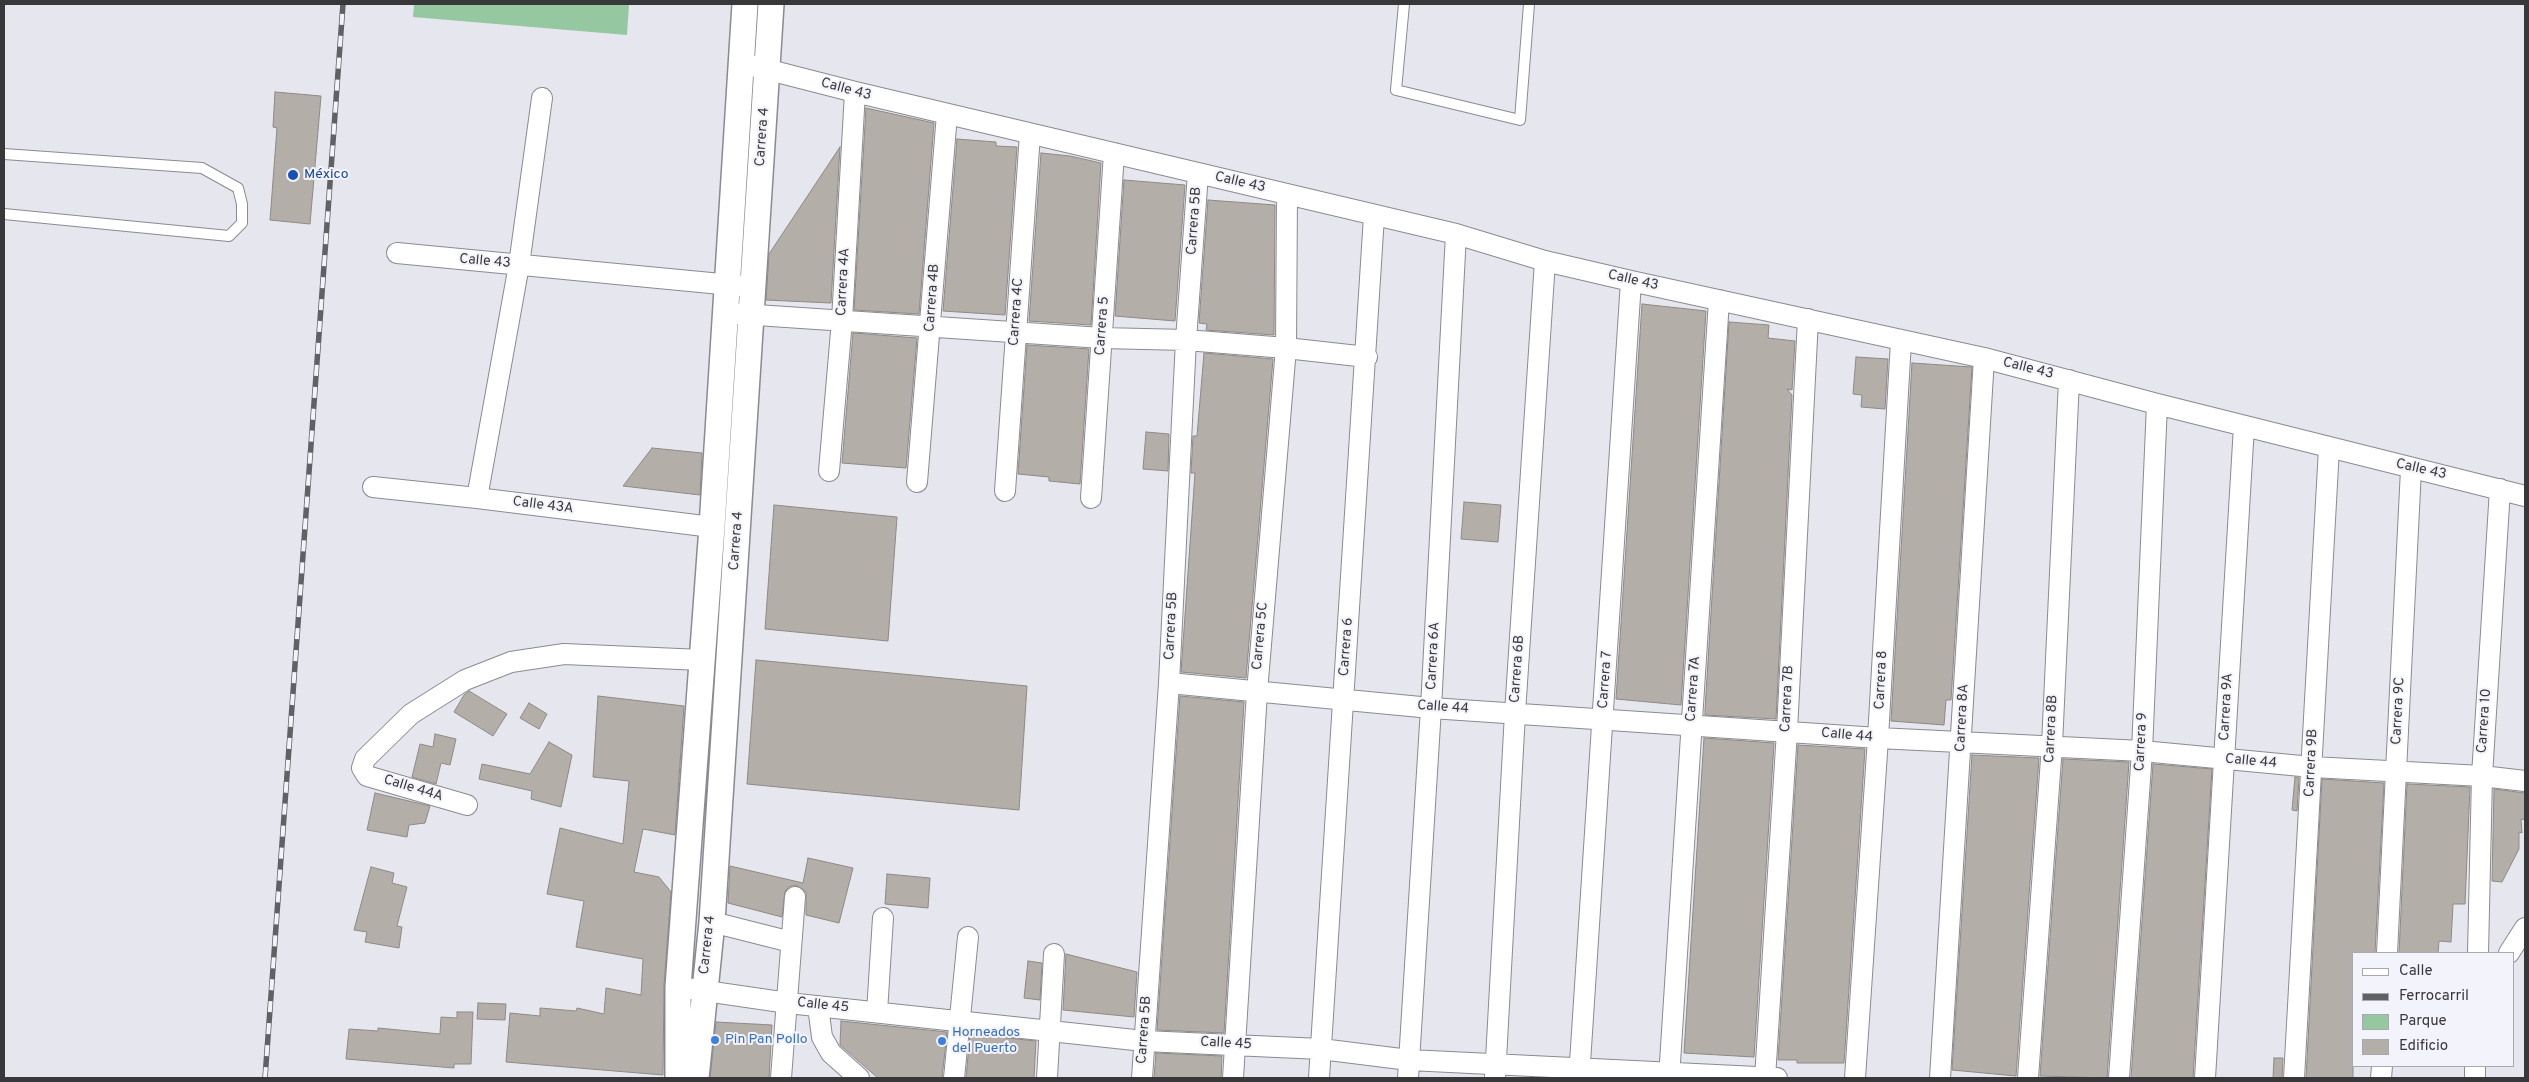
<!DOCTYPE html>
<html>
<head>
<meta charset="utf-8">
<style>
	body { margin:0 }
	#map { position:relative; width:2529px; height:1082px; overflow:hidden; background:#e6e6ee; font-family:Overpass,sans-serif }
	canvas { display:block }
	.frame { position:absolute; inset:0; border:5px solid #38383b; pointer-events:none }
	.legend { position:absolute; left:2352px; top:952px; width:162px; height:115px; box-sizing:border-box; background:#f3f3fb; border:1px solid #a8a8ae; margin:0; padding:6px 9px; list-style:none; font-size:15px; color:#38383b }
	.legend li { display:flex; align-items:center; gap:10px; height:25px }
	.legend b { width:25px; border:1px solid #a8a8ae }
</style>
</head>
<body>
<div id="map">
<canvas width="2529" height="1082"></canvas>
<div class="frame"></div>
<ul class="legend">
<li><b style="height:6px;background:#fff"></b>Calle</li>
<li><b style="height:6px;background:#606065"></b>Ferrocarril</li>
<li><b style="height:14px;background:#95c7a1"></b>Parque</li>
<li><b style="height:14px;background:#b3afa8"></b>Edificio</li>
</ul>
</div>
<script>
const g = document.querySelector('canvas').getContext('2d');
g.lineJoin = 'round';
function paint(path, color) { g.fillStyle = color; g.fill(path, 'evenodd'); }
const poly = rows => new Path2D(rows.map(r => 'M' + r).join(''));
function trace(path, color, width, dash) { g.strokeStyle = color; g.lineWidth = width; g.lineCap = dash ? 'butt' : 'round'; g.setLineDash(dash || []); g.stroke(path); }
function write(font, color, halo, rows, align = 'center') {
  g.font = font + ' Overpass,sans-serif'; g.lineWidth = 4; g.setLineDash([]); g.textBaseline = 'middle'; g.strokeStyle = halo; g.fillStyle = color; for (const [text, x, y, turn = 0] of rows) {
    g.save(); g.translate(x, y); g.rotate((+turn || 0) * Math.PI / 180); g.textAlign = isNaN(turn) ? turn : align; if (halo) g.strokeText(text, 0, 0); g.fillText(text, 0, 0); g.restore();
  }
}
paint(poly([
	[414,4,629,4,627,35,413,17]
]), '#95c7a1');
const building = poly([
	[275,92,321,96,310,224,270,220,277,128,273,127,275,92],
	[866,108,934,123,919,314,854,310,866,108],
	[957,139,996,142,996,146,1017,147,1005,315,943,311,957,139],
	[840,147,831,303,766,300,769,254,840,147],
	[1041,153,1070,156,1101,163,1091,325,1029,321,1041,153],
	[1124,180,1185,185,1175,321,1115,316,1124,180],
	[1208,200,1275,205,1274,335,1206,330,1207,324,1199,323,1208,200],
	[1642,304,1706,311,1681,705,1616,699,1642,304],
	[1729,322,1769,325,1768,338,1795,341,1792,390,1787,389,1792,395,1776,719,1705,715,1705,710,1729,322],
	[853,333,917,338,906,468,842,463,853,333],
	[1027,345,1089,349,1080,484,1049,481,1049,477,1018,474,1027,345],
	[1204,353,1273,359,1246,678,1181,672,1195,473,1191,473,1193,436,1197,436,1204,353],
	[1856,357,1888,359,1885,409,1861,407,1862,395,1853,394,1856,357],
	[1912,363,1972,367,1951,700,1946,700,1944,725,1891,721,1912,363],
	[1146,432,1169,434,1168,471,1143,469,1146,432],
	[652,448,702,453,700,495,623,486,652,448],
	[1464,502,1501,505,1498,542,1461,539,1464,502],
	[774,505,897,517,888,641,765,629,774,505],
	[756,660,1027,686,1019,810,747,784,756,660],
	[469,691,507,714,493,736,454,712,464,695,469,691],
	[598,696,684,706,675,835,643,829,634,872,659,877,671,892,664,986,663,1075,506,1062,510,1013,540,1016,540,1008,576,1011,577,1008,604,1014,606,988,641,995,643,959,576,947,584,901,547,894,560,828,623,844,629,781,593,777,598,696],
	[1180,696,1244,702,1224,1033,1157,1030,1180,696],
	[529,703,547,714,539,729,520,718,529,703],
	[435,734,456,739,450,765,441,763,436,784,412,777,420,744,433,747,435,734],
	[1704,738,1774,743,1754,1057,1684,1053,1704,738],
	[549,742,572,755,561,807,531,799,532,791,479,779,482,764,530,774,549,742],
	[1798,745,1865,749,1844,1063,1797,1063,1797,1060,1778,1060,1798,745],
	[1972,755,2039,758,2016,1076,1952,1070,1972,755],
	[2063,759,2129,762,2107,1078,2040,1076,2063,759],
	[2153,764,2212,769,2193,1078,2131,1078,2153,764],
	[2295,777,2299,778,2297,811,2292,810,2295,777],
	[2322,779,2384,783,2375,953,2353,953,2353,1078,2306,1078,2322,779],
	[2407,784,2470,787,2465,904,2453,904,2451,942,2439,941,2438,953,2399,953,2407,784],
	[2494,789,2525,793,2525,820,2521,819,2522,833,2519,832,2519,849,2502,882,2492,881,2494,789],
	[375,793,430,806,425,823,409,825,407,837,367,830,375,793],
	[808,858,853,868,839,923,806,915,806,892,796,885,789,887,785,891,782,917,728,903,730,866,803,883,808,858],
	[371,867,394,873,392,883,407,887,397,926,402,927,399,948,365,942,367,932,354,930,371,867],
	[887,874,930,878,928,908,885,904,887,874],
	[1066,954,1137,972,1134,1017,1063,1010,1066,954],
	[1028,961,1042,963,1040,1000,1024,998,1028,961],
	[478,1003,506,1004,505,1020,477,1019,478,1003],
	[457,1012,473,1012,471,1064,454,1064,454,1068,346,1059,349,1029,378,1031,378,1028,440,1034,441,1017,457,1018,457,1012],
	[841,1021,947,1032,942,1078,878,1078,840,1045,841,1021],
	[716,1022,772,1025,769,1078,710,1078,716,1022],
	[970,1034,1036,1041,1034,1078,966,1078,970,1034],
	[1156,1053,1222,1056,1221,1078,1154,1078,1156,1053],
	[2274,1058,2283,1058,2282,1078,2273,1078,2274,1058]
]);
paint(building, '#b3afa8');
trace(building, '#8e8983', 1);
const service = poly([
	[1404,4,1396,90,1520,120,1529,4],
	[4,154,202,168,238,188,242,204,242,223,229,236,4,214]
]);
const minor = poly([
	[742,63,855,92,1456,234,1545,261,1631,281,1984,358,2157,404,2525,496],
	[397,253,742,286],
	[726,313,1102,338,1186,340,1286,348,1367,357],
	[829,471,842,320,855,92],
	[917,482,947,114],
	[373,487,477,498,712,527],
	[1005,491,1030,134],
	[477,498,519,265,542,98],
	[1091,498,1114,153],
	[1169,683,1431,708,1878,738,2142,751,2312,767,2482,776,2525,781],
	[467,805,367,776,362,768,365,759,411,714,465,680,511,662,564,654,702,660],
	[712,922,791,942],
	[2387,953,2411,469],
	[2478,953,2482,776,2500,489],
	[2509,953,2525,928],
	[678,987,788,1003,1144,1041,1321,1049,1409,1060,1777,1078],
	[818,1006,822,1037,831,1053,859,1078],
	[877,1012,883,918],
	[2475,1066,2475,1078],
	[781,1078,795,897],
	[954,1078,968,937],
	[1047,1078,1054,954],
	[1142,1078,1169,683,1186,340,1198,173],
	[1233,1078,1257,692,1286,348,1287,194],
	[1319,1078,1374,216],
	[1408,1078,1431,708,1456,234],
	[1495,1078,1515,713,1545,261],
	[1579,1078,1631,281],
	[1669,1078,1719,300],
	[1765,1078,1787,731,1808,319],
	[1855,1078,1878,738,1901,341],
	[1940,1078,1984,358],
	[2028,1078,2052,745,2069,380],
	[2119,1078,2142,751,2157,404],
	[2205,1078,2244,426],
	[2294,1078,2329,448],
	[2381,1078,2382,1066]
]);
const tertiary = poly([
	[678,1078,678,987,712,527,745,4],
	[696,1078,712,922,771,4]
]);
trace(service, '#8a8b92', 12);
trace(minor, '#8a8b92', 22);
trace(tertiary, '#8a8b92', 28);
trace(service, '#fff', 10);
trace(minor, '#fff', 20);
trace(tertiary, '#fff', 25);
const rail = poly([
	[265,1078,343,4]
]);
trace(rail, '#606065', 5.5);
trace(rail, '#f3f3fb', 4, [11]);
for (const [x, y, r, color] of [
	[293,175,6,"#1a4fb4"],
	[715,1040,5,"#3f7fe0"],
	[942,1041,5,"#3f7fe0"]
]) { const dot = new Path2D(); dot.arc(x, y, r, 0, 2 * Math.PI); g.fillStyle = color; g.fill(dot); trace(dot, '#f3f3fb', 2); }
write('14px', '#38383b', '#f3f3fb', [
	["Calle 43",846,90,15],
	["Carrera 4",763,137,-86],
	["Calle 43",1240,183,13],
	["Carrera 5B",1195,221,-86],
	["Calle 43",485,262,5],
	["Calle 43",1633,281,13],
	["Carrera 4A",844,282,-87],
	["Carrera 4B",933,298,-86],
	["Carrera 4C",1017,312,-86],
	["Carrera 5",1103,326,-86],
	["Calle 43",2028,369,14],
	["Calle 43",2421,470,13],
	["Calle 43A",543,506,7],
	["Carrera 4",737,541,-86],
	["Carrera 5B",1172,626,-87],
	["Carrera 5C",1261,636,-85],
	["Carrera 6",1347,647,-86],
	["Carrera 6A",1434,656,-87],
	["Carrera 6B",1518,669,-86],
	["Carrera 7",1606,680,-86],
	["Carrera 8",1882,680,-87],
	["Carrera 7A",1694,689,-86],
	["Carrera 7B",1788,699,-87],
	["Carrera 9A",2227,707,-87],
	["Calle 44",1443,708,4],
	["Carrera 9C",2399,711,-87],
	["Carrera 8A",1963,718,-87],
	["Carrera 10",2485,721,-86],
	["Carrera 8B",2052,729,-87],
	["Calle 44",1847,736,5],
	["Carrera 9",2142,742,-87],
	["Calle 44",2251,762,5],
	["Carrera 9B",2312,763,-87],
	["Calle 44A",413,789,17],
	["Carrera 4",708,945,-84],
	["Calle 45",823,1006,6],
	["Carrera 5B",1145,1030,-86],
	["Calle 45",1226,1044,3]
]);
write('14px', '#164399', '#f3f3fb', [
	["México",304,175]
], 'left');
write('14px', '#366cbe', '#f3f3fb', [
	["Horneados",952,1033],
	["del Puerto",952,1049],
	["Pin Pan Pollo",725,1040]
], 'left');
</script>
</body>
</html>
